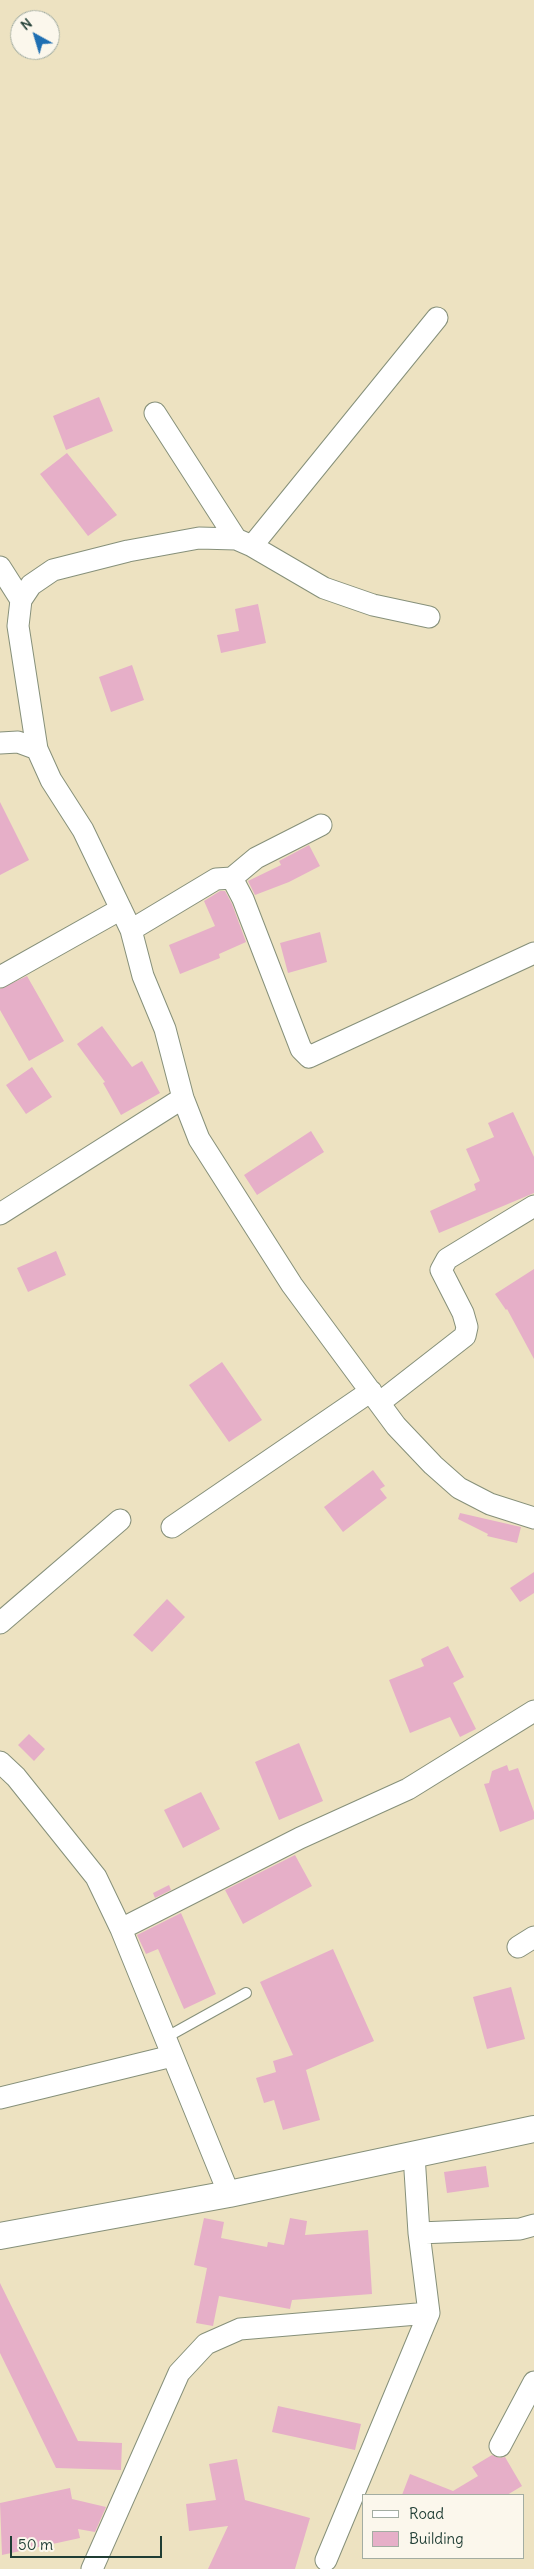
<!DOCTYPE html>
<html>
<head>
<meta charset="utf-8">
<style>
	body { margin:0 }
	#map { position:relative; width:534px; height:2569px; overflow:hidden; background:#ede2c1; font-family:Delius,sans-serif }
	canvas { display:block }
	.legend { position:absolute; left:362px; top:2494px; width:162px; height:65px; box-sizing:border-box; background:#fbf7ec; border:1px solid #a3ada2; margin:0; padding:6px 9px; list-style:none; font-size:15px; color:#1f3d34 }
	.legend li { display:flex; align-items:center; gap:10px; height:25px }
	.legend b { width:25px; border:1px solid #a3ada2 }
	.north { position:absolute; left:10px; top:10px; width:50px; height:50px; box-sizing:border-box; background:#fbf7ec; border:1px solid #a3ada2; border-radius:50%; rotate:321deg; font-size:14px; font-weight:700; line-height:20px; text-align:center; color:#1f3d34 }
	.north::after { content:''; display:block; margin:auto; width:18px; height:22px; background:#1f6fb2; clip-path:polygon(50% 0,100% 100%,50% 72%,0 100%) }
	.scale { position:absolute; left:10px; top:2536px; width:152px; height:22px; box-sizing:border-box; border:2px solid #1f3d34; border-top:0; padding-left:6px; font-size:15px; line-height:18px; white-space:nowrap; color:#1f3d34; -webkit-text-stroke:4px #fbf7ec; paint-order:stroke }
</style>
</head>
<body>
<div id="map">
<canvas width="534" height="2569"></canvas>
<ul class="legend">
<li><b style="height:6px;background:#fff"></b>Road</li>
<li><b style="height:14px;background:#e6afc8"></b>Building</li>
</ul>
<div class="north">N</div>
<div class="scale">50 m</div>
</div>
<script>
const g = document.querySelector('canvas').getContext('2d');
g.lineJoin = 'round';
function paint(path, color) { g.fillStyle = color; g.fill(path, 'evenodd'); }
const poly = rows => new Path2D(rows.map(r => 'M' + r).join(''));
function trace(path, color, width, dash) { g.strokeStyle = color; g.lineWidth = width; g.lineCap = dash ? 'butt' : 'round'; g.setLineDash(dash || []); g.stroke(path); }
paint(poly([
	[99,397,113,431,66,450,53,416],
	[67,453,117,515,88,536,40,474],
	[258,604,266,643,221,653,217,635,239,631,235,609],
	[132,665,144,700,111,712,99,677],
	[0,802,29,860,0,875],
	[309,845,320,866,289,882,255,895,248,881,281,865,279,861],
	[220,891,225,891,232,904,246,942,219,954,220,958,180,974,169,945,215,926,204,901],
	[320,932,327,962,288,973,280,943],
	[27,976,64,1041,29,1061,0,1010,0,989],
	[102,1026,132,1067,142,1061,160,1093,121,1115,103,1083,105,1082,77,1044],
	[32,1067,52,1097,26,1114,6,1085],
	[513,1112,534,1157,534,1193,439,1233,430,1211,476,1190,474,1184,480,1181,466,1149,494,1137,488,1123],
	[311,1131,324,1152,257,1195,244,1175],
	[56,1251,66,1275,28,1292,17,1268],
	[534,1269,534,1359,507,1309,506,1310,495,1294],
	[222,1362,262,1420,229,1442,189,1385],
	[373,1470,385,1486,380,1489,387,1498,343,1532,324,1507],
	[460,1513,521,1527,517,1543,487,1536,488,1534,458,1519],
	[534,1572,534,1593,520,1602,510,1588],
	[167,1599,185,1617,152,1652,133,1635],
	[448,1646,464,1677,453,1683,476,1729,460,1737,450,1717,410,1733,389,1680,424,1666,421,1659],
	[29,1734,45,1749,34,1761,18,1745],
	[299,1743,323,1801,279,1820,255,1762],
	[507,1765,509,1771,518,1768,534,1812,534,1819,500,1832,484,1784,489,1783,492,1771],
	[201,1792,220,1829,183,1848,164,1810],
	[295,1855,312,1886,243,1924,225,1890],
	[169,1885,171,1890,155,1898,153,1893],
	[181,1913,216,1994,184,2009,158,1949,146,1954,137,1935],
	[333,1949,374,2041,306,2070,320,2120,283,2130,274,2100,264,2103,256,2078,276,2072,273,2061,293,2055,260,1982],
	[511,1987,525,2039,487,2049,473,1997],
	[486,2166,489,2187,447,2193,444,2172],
	[204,2218,224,2222,221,2238,267,2247,268,2242,284,2245,290,2218,307,2221,305,2235,368,2230,372,2294,292,2300,290,2309,219,2296,213,2326,196,2323,207,2268,194,2265],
	[0,2283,78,2441,122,2443,121,2470,56,2468,0,2353],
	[278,2406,361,2424,355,2450,272,2432],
	[492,2455,500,2458,505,2457,522,2486,507,2495,402,2495,410,2474,453,2491,478,2476,472,2467],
	[237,2459,245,2500,310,2518,295,2569,208,2569,228,2526,189,2531,186,2504,216,2500,209,2464],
	[70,2488,72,2499,106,2507,95,2532,78,2529,80,2538,2,2555,0,2503]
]), '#e6afc8');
const service = poly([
	[165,2038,246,1993]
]);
const minor = poly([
	[155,413,236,539],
	[252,546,437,318],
	[0,567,21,600],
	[0,743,18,742,37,749,51,780,83,830,131,930,143,976,165,1029,183,1098,199,1139,292,1285,396,1426,433,1465,459,1488,490,1504,534,1518],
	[37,749,18,626,21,600,31,585,53,570,128,551,199,538,236,539,252,546,324,588,373,605,429,617],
	[232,878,256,858,321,825],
	[131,930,216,879,232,878,243,899,301,1049,309,1057,534,953],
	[0,977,121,909],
	[0,1214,183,1098],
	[379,1403,465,1336,467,1327,463,1313,441,1270,447,1259,534,1206],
	[172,1527,371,1391],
	[0,1623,120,1520],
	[0,1762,16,1777,96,1877,121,1929,229,2194],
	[121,1929,300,1838,408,1789,534,1711],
	[518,1947,534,1937],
	[0,2098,172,2056],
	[419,2233,520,2229,534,2225],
	[500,2446,534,2382],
	[326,2560,429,2313,419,2233,414,2155],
	[92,2569,179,2373,206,2344,240,2329,429,2313]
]);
const tertiary = poly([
	[0,2236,229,2194,534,2129]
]);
trace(service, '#86907a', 12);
trace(minor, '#86907a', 23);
trace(tertiary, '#86907a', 28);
trace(service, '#fff', 10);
trace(minor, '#fff', 21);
trace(tertiary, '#fff', 26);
</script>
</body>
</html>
